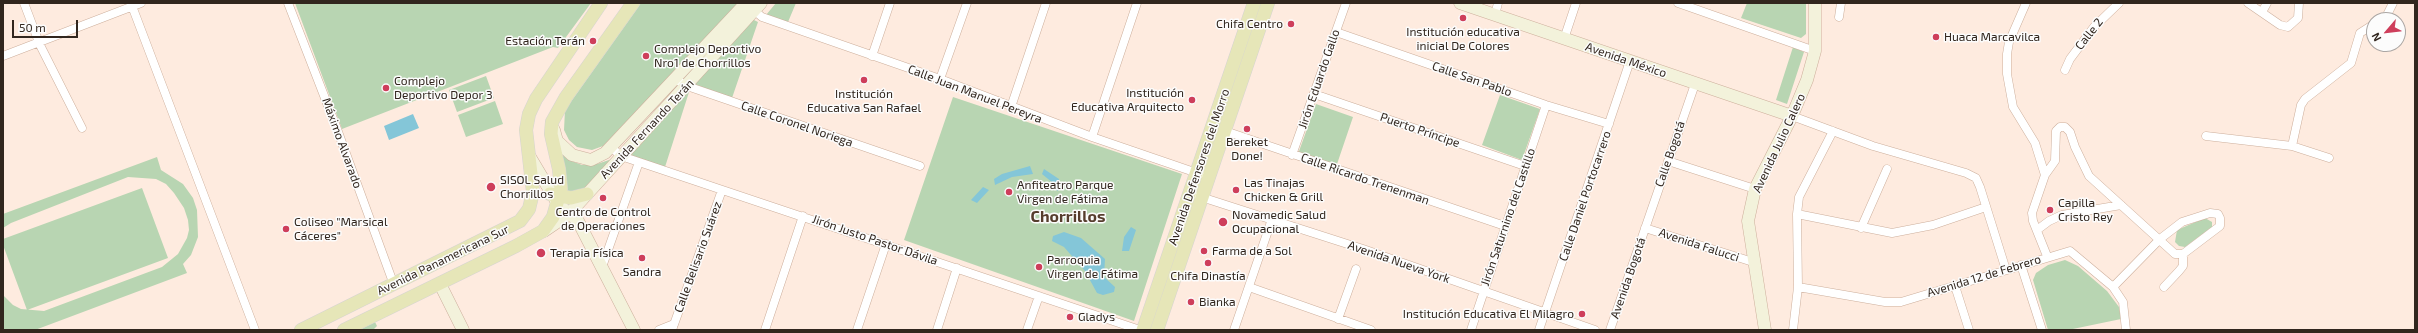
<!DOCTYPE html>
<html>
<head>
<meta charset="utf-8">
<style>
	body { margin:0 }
	#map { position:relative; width:2418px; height:333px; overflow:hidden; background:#feebdf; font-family:"Exo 2",sans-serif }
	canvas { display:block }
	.frame { position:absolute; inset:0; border:4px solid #31261e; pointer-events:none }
	.north { position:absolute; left:2366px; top:12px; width:40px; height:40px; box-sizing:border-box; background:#fcfcfc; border:1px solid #aba6a3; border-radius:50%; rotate:242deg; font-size:11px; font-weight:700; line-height:16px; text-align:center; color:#31261e }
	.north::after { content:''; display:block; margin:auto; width:14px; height:18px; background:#ce3e5b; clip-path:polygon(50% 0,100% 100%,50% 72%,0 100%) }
	.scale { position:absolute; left:12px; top:20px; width:66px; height:18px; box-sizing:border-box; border:2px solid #31261e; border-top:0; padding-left:5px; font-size:12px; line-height:14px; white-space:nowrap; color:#31261e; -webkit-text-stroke:3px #fcfcfc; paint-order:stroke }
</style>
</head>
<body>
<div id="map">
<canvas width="2418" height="333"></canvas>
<div class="frame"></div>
<div class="north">N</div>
<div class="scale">50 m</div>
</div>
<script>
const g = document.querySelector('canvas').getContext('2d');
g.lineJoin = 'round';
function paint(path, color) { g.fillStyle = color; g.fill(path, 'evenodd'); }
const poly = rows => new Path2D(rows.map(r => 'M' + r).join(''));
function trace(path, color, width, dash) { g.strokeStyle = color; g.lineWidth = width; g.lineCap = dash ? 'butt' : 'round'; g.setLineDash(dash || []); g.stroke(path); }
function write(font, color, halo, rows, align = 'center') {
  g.font = font + ' "Exo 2",sans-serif'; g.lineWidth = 3; g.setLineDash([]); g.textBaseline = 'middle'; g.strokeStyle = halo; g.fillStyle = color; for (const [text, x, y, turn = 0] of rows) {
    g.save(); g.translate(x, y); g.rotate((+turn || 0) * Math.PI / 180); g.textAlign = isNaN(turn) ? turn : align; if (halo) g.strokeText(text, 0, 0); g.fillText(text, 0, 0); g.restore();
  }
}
paint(poly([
	[295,3,591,3,558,48,553,47,342,129],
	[641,3,741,3,603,146,592,150,577,147,569,140,564,130,565,110],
	[776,3,796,3,788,22,766,15],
	[1747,3,1806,3,1806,34,1801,38,1741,18],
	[752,19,758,22,732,98,694,85],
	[1793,47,1804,52,1787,104,1776,100],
	[486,76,494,98,457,112,449,90],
	[690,89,665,167,628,154],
	[1500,95,1540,109,1522,160,1482,145],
	[953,97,1182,174,1134,321,904,240],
	[495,101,503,124,466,137,458,115],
	[1316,104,1353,117,1336,167,1298,154],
	[559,149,569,160,582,165,597,164,612,159,580,193,565,194],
	[157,157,161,170,183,184,193,198,197,210,198,237,191,255,183,264,187,273,35,330,3,330,3,295,13,305,21,309,44,311,162,267,178,254,187,238,189,230,188,220,184,208,174,193,166,184,156,179,128,177,11,223,3,228,3,214],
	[142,188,168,258,27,310,3,245,3,239],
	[2205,218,2212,222,2212,227,2185,247,2179,246,2175,242,2177,230],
	[2065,260,2078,266,2107,291,2119,307,2121,319,2068,330,2048,330,2033,280,2036,273,2048,265],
	[375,322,377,326,373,330,359,330]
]), '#b8d5b2');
paint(poly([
	[413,114,419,128,389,140,384,126],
	[1030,166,1033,174,1012,177,995,185,994,179,1002,174],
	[1044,169,1059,179,1058,191,1052,187,1053,183,1042,174],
	[983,187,989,190,977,203,971,200],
	[1131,227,1136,230,1129,251,1122,251,1124,237],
	[1064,232,1081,238,1105,259,1104,277,1115,287,1114,292,1103,295,1097,293,1085,271,1064,247,1052,241,1053,236]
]), '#84c6d8');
const street = poly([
	[24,3,40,45,82,128],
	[288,3,337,129,394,285],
	[1678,3,1815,51],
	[2026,3,2009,42,2007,54,2007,74,2013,107,2035,143,2045,175,2032,213,2033,221,2047,256],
	[2248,3,2280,25,2288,27,2298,18,2299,3],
	[132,6,255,330],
	[751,8,762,17,940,79,1092,137,1200,174],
	[2262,12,2267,3],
	[1495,15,1498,3],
	[1839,17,1841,3],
	[2380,20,2386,17,2393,3],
	[1336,32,1546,105,1609,124],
	[1564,39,1576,3],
	[3,56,141,3],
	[872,56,890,3],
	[2065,70,2070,59,2094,27,2119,3],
	[675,79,687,86,920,166],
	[940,79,967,3],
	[1314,94,1525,166],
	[1011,107,1046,3],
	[1792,116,1873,146,1966,173,1976,178,1980,187,2006,270],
	[1225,131,1505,226],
	[2206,136,2292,146,2329,158],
	[1092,137,1137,3],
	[2292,146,2301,105,2305,99,2351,63,2360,33,2374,24],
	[612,148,621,156,1140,330],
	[1292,155,1346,3],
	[1668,161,1755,189],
	[2045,175,2055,161,2056,131,2060,127,2065,127,2070,132,2075,147,2089,176,2175,254,2183,254],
	[1198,196,1363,249,1595,330],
	[1797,214,1892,233,1933,225,1986,207],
	[1645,228,1753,262],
	[1861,228,1887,169],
	[2037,230,2049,221,2062,215,2121,205],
	[2021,265,2042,330],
	[602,267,639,162],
	[1955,286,1969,330],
	[1249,287,1371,330],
	[1798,287,1885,302,1901,302,2070,251,2113,287,2123,302,2126,330],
	[2113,287,2160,239,2182,222,2210,213,2218,214,2220,218,2220,226,2183,254,2183,266,2179,271,2164,287],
	[1338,319,1356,269],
	[659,330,674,324],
	[672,330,722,190],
	[765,330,803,216],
	[857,330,886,244],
	[937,330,957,268],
	[1027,330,1039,296],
	[1234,330,1272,219],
	[1471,330,1546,105],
	[1539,330,1630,61],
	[1610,330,1695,84],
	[1793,330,1798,287,1797,214,1799,197,1833,131]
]);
const secondary = poly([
	[1460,3,1792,116],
	[554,130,557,141,572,155,591,160,605,153,746,3],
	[530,157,558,204,578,221,634,330],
	[544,231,569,214,761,3],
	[440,284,463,330],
	[1765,330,1748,221,1755,189,1792,116,1807,80,1815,51,1815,3]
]);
const primary = poly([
	[550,194,571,198,587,194],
	[301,330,520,221,529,209,533,192,526,130,529,114,536,99,601,3],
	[344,330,516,246,543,231,553,217,561,189,559,169,551,134,552,122,566,97,633,3],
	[1143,330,1254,3],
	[1157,330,1268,3]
]);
trace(street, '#cdaf9c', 9);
trace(secondary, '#cdaf9c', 13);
trace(primary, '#d6d4d2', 14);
trace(street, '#fff', 8);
trace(secondary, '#f3f2db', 12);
trace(primary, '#e6e6b8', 13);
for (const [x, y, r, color] of [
	[1463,18,4,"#ce3e5b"],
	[1291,24,4,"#ce3e5b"],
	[1936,37,4,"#ce3e5b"],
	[593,41,4,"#ce3e5b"],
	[646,56,4,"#ce3e5b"],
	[864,80,4,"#ce3e5b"],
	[386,88,4,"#ce3e5b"],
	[1192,100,4,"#ce3e5b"],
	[1247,129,4,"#ce3e5b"],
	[491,187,5,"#ce3e5b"],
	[1236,190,4,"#ce3e5b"],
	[1009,192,4,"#ce3e5b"],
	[603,198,4,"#ce3e5b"],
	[2050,210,4,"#ce3e5b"],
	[1223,222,5,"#ce3e5b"],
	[286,229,4,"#ce3e5b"],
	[1204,251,4,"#ce3e5b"],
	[541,253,5,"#ce3e5b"],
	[642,258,4,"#ce3e5b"],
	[1208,263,4,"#ce3e5b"],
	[1039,267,4,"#ce3e5b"],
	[1191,302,4,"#ce3e5b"],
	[1582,314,4,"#ce3e5b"],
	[1070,317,4,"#ce3e5b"]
]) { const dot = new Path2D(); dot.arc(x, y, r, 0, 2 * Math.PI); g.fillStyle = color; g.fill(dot); trace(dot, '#fcfcfc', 1.5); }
write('12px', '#31261e', '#fcfcfc', [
	["Chifa Centro",1283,24,"right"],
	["Institución educativa",1463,32,"center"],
	["inicial De Colores",1463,46,"center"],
	["Huaca Marcavilca",1944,37],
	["Estación Terán",585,41,"right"],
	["Complejo Deportivo",654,49],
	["Nro1 de Chorrillos",654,63],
	["Complejo",394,81],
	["Deportivo Depor 3",394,95],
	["Institución",1184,93,"right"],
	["Educativa Arquitecto",1184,107,"right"],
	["Institución",864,94,"center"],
	["Educativa San Rafael",864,108,"center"],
	["Bereket",1247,142,"center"],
	["Done!",1247,156,"center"],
	["SISOL Salud",500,180],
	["Chorrillos",500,194],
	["Las Tinajas",1244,183],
	["Chicken & Grill",1244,197],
	["Anfiteatro Parque",1017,185],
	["Virgen de Fátima",1017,199],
	["Capilla",2058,203],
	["Cristo Rey",2058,217],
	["Centro de Control",603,212,"center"],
	["de Operaciones",603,226,"center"],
	["Novamedic Salud",1232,215],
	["Ocupacional",1232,229],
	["Coliseo \"Marsical",294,222],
	["Cáceres\"",294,236],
	["Farma de a Sol",1212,251],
	["Terapia Física",550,253],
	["Parroquia",1047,260],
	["Virgen de Fátima",1047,274],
	["Sandra",642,272,"center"],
	["Chifa Dinastía",1208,276,"center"],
	["Bianka",1199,302],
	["Institución Educativa El Milagro",1574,314,"right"],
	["Gladys",1078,317]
], 'left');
write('12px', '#31261e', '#fcfcfc', [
	["Calle 2",2089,34,-51],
	["Avenida México",1626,60,19],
	["Jirón Eduardo Gallo",1319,79,-71],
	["Calle San Pablo",1472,79,19],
	["Calle Juan Manuel Pereyra",975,94,21],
	["Calle Coronel Noriega",797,124,19],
	["Avenida Fernando Terán",647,129,-47],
	["Puerto Príncipe",1420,130,19],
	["Máximo Alvarado",342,143,70],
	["Avenida Julio Calero",1779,143,-65],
	["Calle Bogotá",1670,154,-71],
	["Avenida Defensores del Morro",1199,167,-71],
	["Calle Ricardo Trenenman",1365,179,19],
	["Calle Daniel Portocarrero",1585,196,-71],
	["Jirón Saturnino del Castillo",1508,217,-71],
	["Jirón Justo Pastor Dávila",875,240,19],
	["Avenida Falucci",1699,245,18],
	["Calle Belisario Suárez",698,257,-70],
	["Avenida Panamericana Sur",443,260,-26],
	["Avenida Nueva York",1399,262,19],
	["Avenida 12 de Febrero",1984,276,-17],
	["Avenida Bogotá",1628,278,-71]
]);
write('bold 16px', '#563d2d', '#fcfcfc', [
	["Chorrillos",1068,217]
]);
</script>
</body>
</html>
